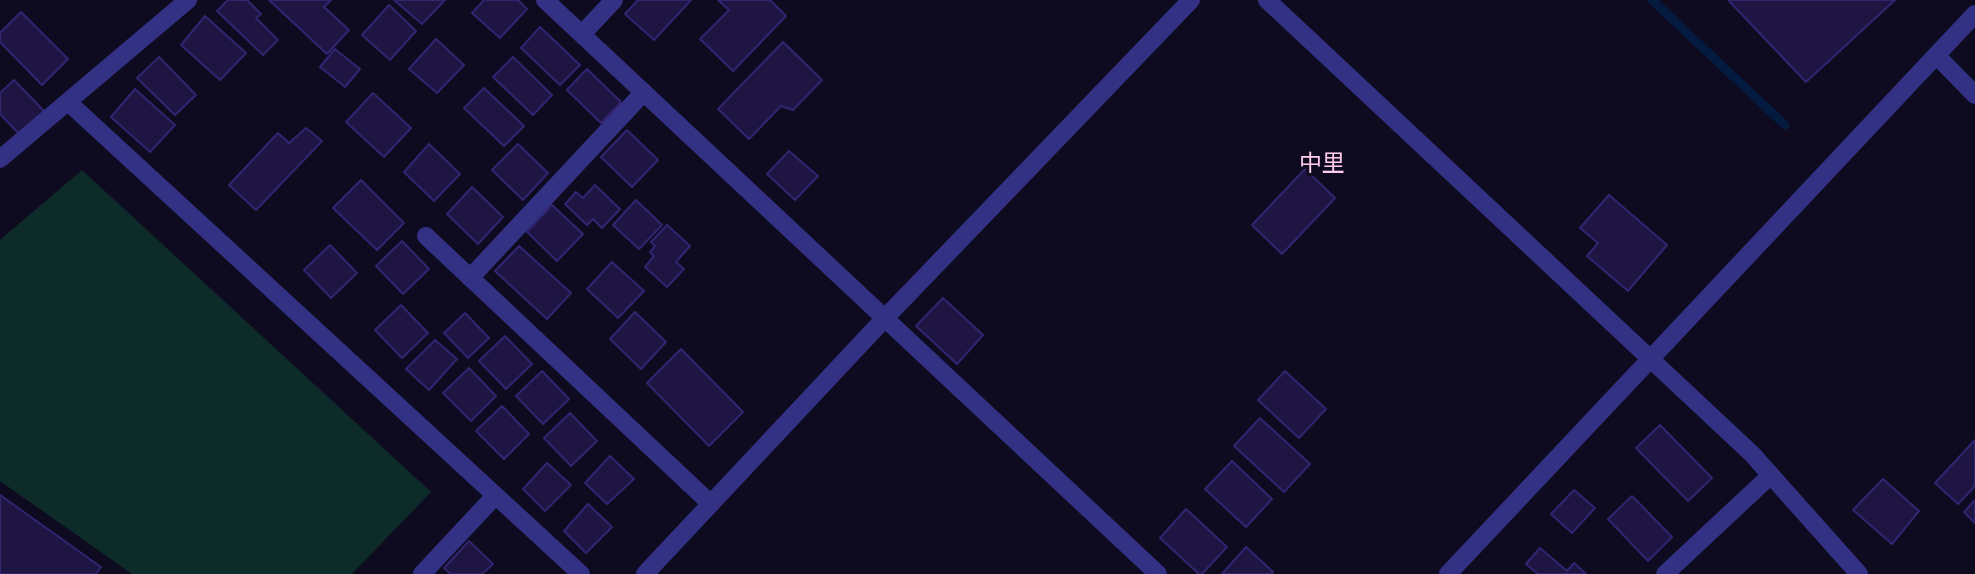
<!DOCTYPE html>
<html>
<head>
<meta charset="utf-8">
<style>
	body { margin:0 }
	canvas { display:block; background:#0e0a20 }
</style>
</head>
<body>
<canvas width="1975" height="574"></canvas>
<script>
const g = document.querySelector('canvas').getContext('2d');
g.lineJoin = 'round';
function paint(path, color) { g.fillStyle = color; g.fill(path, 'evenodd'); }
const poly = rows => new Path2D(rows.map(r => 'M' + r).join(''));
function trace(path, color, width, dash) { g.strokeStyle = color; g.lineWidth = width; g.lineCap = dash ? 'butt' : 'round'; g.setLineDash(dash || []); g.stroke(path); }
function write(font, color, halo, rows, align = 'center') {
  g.font = font + ' "Nunito Sans","Noto Sans JP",sans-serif'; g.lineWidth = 6; g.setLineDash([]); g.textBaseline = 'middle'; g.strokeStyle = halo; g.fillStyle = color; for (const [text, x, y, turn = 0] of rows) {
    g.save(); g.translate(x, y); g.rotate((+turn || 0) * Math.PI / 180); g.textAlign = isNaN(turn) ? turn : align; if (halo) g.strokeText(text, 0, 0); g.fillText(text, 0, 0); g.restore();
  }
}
paint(poly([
	[82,170,431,492,352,574,132,574,0,481,0,240]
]), '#0d2b29');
trace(poly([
	[1652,0,1785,125]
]), '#041a3f', 9);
const building = poly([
	[228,0,247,0,261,14,256,18,278,40,263,55,217,11,228,0],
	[269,0,331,0,324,7,349,30,327,54,269,0],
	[394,0,445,0,422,24,394,0],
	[484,0,518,0,527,9,500,38,472,13,484,0],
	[638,0,691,0,654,40,625,14,638,0],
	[718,0,770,0,786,16,733,71,700,39,729,10,718,0],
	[1731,0,1895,0,1806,82,1729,1,1731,0],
	[389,5,416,31,390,60,362,35,389,5],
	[21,12,68,59,42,85,0,42,0,33,21,12],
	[205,16,246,53,220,80,181,45,205,16],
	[540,27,580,65,560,85,521,48,540,27],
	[436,39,464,65,437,93,409,69,436,39],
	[783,42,822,80,793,110,781,106,749,139,718,109,783,42],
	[335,49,360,69,345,87,320,67,335,49],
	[159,57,196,95,175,115,137,78,159,57],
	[513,57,552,95,533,115,493,77,513,57],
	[587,69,621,102,601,123,567,90,587,69],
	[14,80,45,112,20,135,0,114,0,93,14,80],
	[484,88,524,126,504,146,464,108,484,88],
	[135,89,175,125,150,152,111,117,135,89],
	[373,93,411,128,384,157,346,122,373,93],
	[306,128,322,141,256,210,229,185,278,133,289,143,306,128],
	[627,130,658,160,632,187,601,157,627,130],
	[429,144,460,174,434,201,404,172,429,144],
	[518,144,548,173,523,200,492,170,518,144],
	[789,151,818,176,795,200,767,174,789,151],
	[1305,169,1335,198,1282,254,1252,225,1305,169],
	[361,180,404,223,377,250,333,208,361,180],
	[595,185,620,209,602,228,593,219,587,225,565,204,576,192,583,198,595,185],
	[472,187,503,217,478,244,447,214,472,187],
	[1609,195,1667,245,1628,291,1587,256,1598,243,1580,228,1609,195],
	[636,200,662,225,639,249,613,225,636,200],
	[552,205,583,234,557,261,527,232,552,205],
	[667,225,690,246,676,262,684,269,667,287,645,267,654,256,650,252,655,246,651,242,667,225],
	[402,241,429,269,403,294,376,266,402,241],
	[330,245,357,273,331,298,304,270,330,245],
	[519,246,571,293,547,319,495,271,519,246],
	[612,262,644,291,618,318,587,289,612,262],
	[943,298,983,335,957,364,916,326,943,298],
	[401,305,428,333,402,358,375,330,401,305],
	[635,312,666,342,641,369,610,339,635,312],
	[465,313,489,338,468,358,444,333,465,313],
	[505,336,532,364,506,389,479,361,505,336],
	[435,340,457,359,429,390,406,369,435,340],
	[681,349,743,412,709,446,647,383,681,349],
	[469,368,496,396,471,421,443,393,469,368],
	[542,371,569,399,543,424,516,396,542,371],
	[1285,371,1326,409,1299,438,1258,400,1285,371],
	[502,406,529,434,504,459,476,431,502,406],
	[570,413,597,441,571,466,544,438,570,413],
	[1260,418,1310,464,1284,492,1234,446,1260,418],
	[1660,425,1712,478,1688,501,1636,448,1660,425],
	[1975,440,1975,486,1958,504,1935,483,1975,440],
	[610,456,634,479,607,504,585,483,610,456],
	[1232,461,1272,499,1246,527,1205,489,1232,461],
	[547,463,571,485,545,511,523,489,547,463],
	[1883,479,1919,511,1892,544,1853,510,1883,479],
	[1574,490,1595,508,1572,533,1551,514,1574,490],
	[0,495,101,567,96,574,0,574,0,495],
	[1632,496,1672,537,1648,561,1608,519,1632,496],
	[1975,500,1975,523,1964,512,1975,500],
	[588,504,612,527,586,553,564,531,588,504],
	[1186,509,1227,547,1202,574,1199,574,1160,538,1186,509],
	[469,541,493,564,482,574,451,574,444,568,469,541],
	[1246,547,1273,572,1271,574,1222,574,1246,547],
	[1540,548,1567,571,1574,563,1586,574,1538,574,1526,564,1540,548]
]);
paint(building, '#1e1543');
trace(building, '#332471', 2);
trace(poly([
	[545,0,1158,574],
	[1267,0,1752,454,1859,574],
	[582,34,614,0],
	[1937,56,1975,95],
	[68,102,581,574],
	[0,159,188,0],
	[426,236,711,504],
	[470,278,644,92],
	[422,574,495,496],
	[645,574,886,317,1191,0],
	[1448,574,1975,14],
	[1665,574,1771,475]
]), '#333184', 18);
write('23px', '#ffccec', '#0e0a20', [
	["中里",1322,165]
]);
</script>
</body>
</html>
